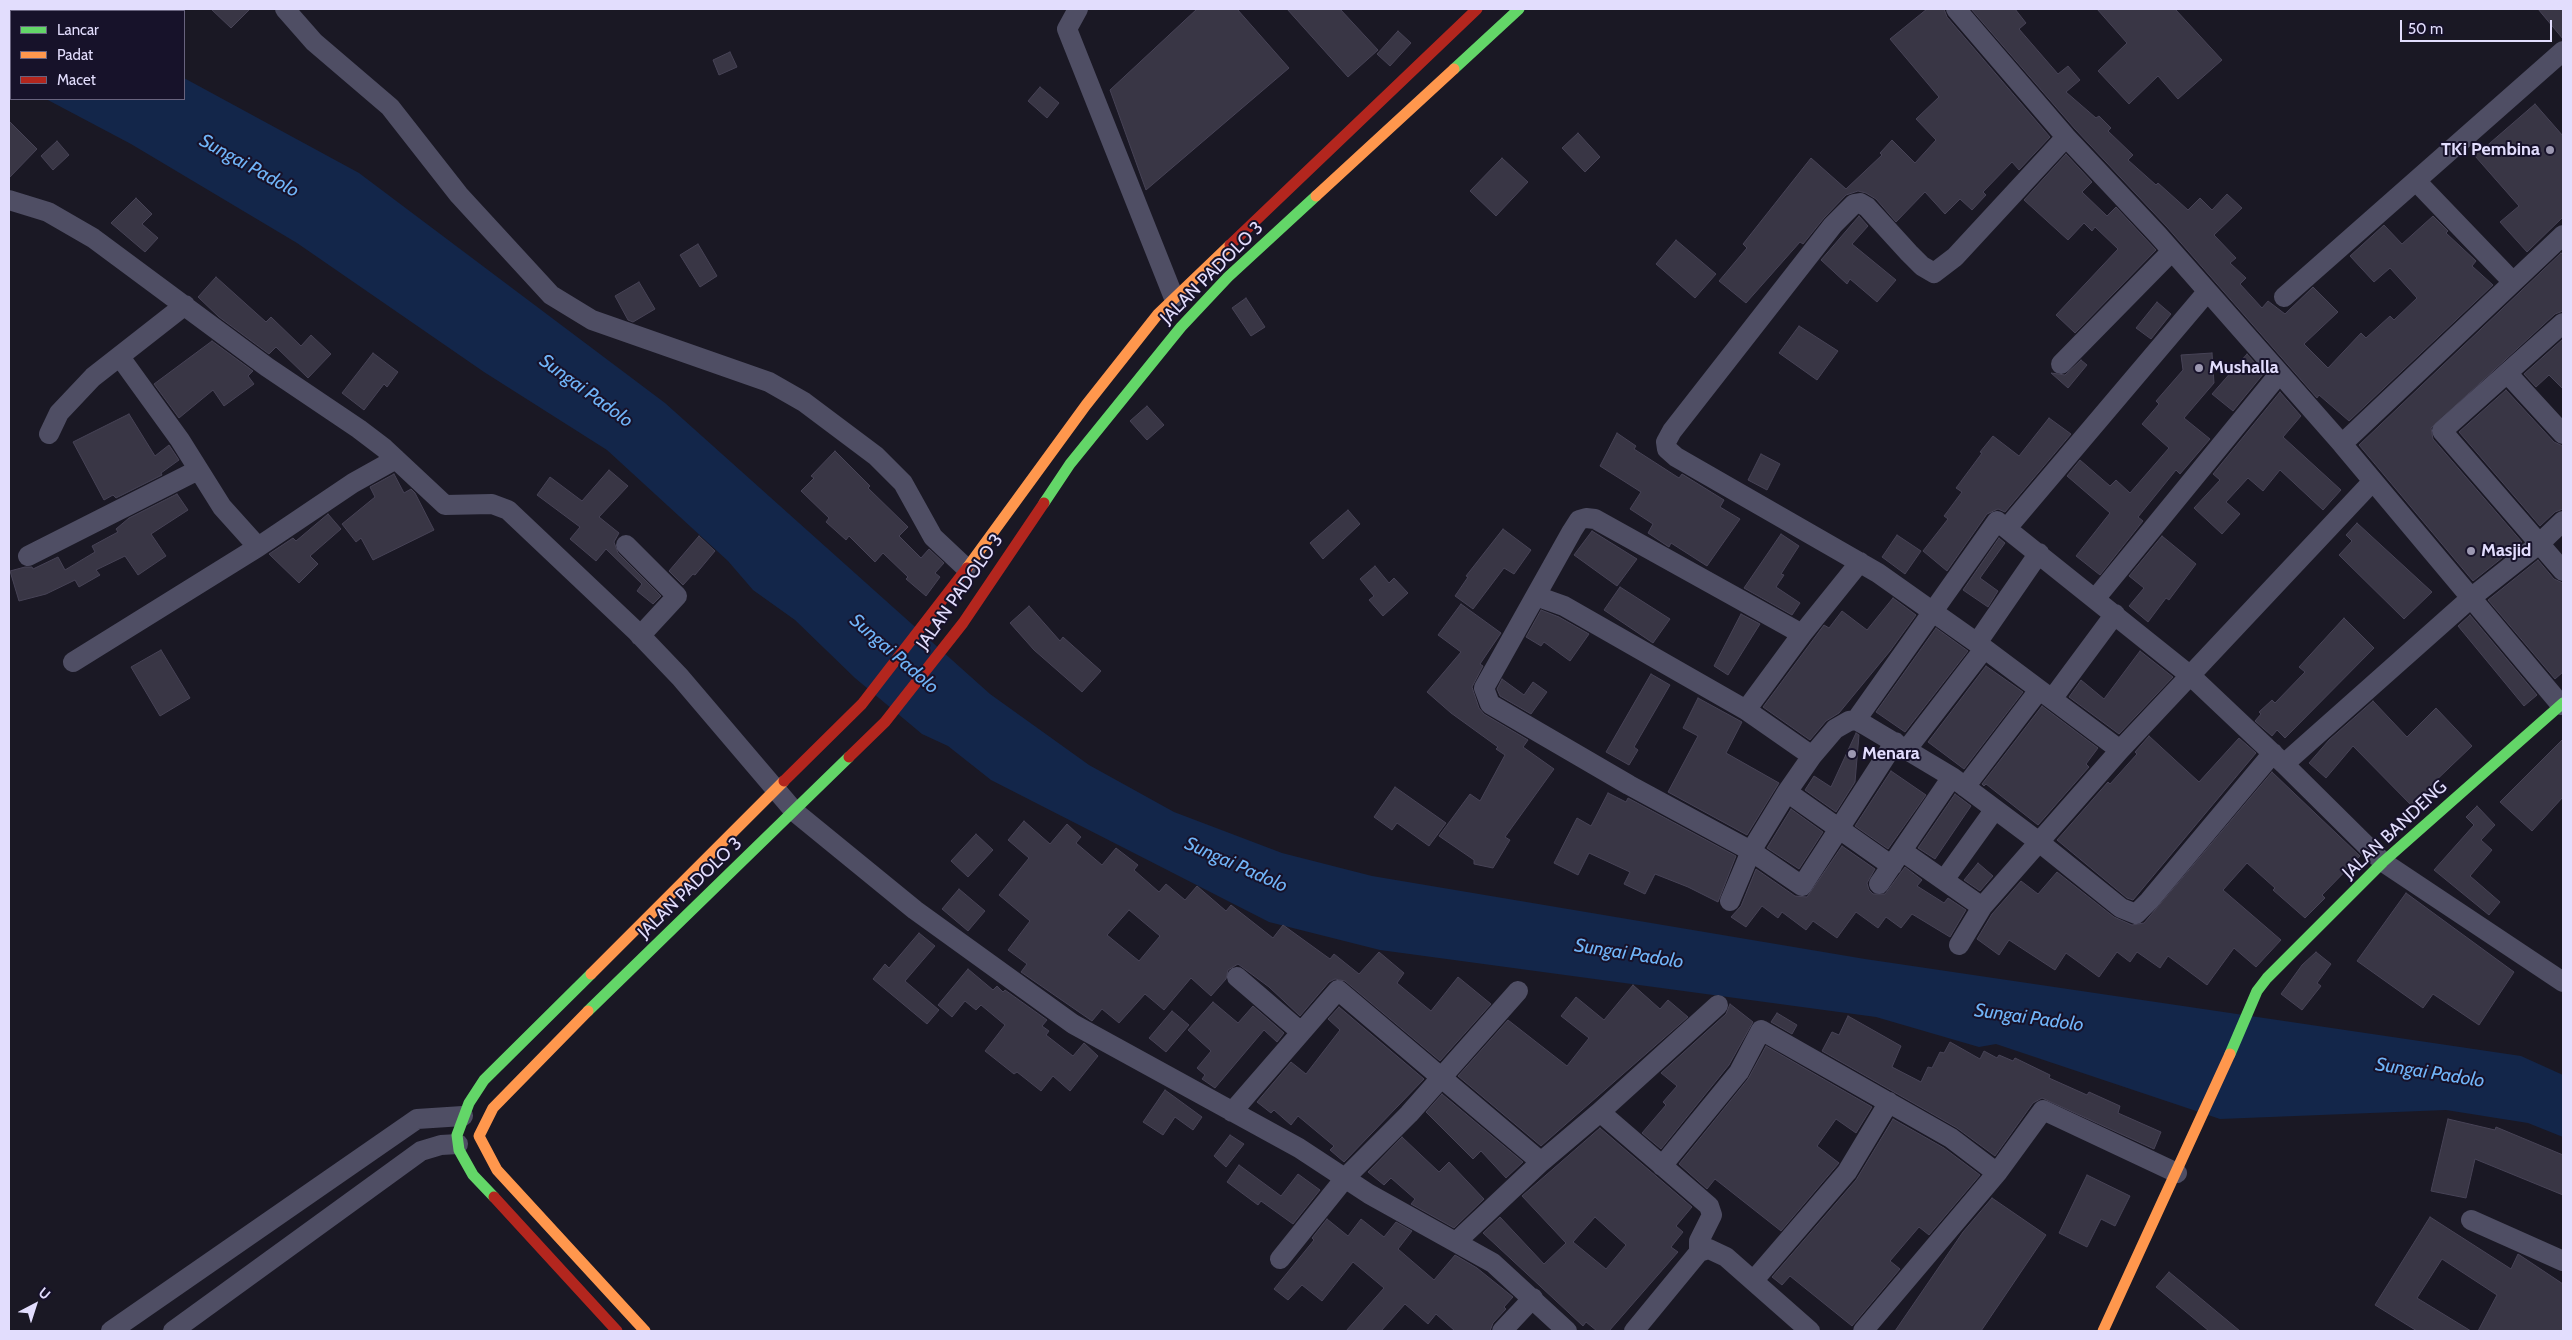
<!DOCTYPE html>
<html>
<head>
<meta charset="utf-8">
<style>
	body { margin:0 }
	#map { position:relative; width:2572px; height:1340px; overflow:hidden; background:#1a1824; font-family:Cabin,sans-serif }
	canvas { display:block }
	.frame { position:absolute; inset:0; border:10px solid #e2ddfd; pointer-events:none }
	.legend { position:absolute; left:10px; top:10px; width:175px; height:90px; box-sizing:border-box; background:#17122a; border:1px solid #68637e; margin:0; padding:6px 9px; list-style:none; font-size:15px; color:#e2ddfd }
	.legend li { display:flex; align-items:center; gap:10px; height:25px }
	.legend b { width:25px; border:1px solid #68637e }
	.north { position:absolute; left:10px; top:1280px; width:50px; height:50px; -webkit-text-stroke:4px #17122a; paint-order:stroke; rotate:40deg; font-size:14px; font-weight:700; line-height:20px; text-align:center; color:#e2ddfd }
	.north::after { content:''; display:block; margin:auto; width:18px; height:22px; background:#e2ddfd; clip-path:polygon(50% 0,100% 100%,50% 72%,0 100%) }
	.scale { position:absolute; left:2400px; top:20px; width:152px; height:22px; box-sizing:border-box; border:2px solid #e2ddfd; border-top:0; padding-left:6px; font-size:15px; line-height:18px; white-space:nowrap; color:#e2ddfd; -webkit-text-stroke:4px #17122a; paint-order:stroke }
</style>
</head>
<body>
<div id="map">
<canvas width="2572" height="1340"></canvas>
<div class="frame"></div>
<ul class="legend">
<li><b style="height:6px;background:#63d668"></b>Lancar</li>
<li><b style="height:6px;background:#ff974d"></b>Padat</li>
<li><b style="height:6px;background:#b3261e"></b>Macet</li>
</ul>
<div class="north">U</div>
<div class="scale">50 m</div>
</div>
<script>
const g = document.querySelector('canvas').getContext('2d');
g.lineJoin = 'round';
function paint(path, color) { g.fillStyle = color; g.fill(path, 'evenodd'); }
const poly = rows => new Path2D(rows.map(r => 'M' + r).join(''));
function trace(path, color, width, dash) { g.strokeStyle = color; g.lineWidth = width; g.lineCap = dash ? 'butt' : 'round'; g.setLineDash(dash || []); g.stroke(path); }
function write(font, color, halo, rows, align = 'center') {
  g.font = font + ' Cabin,sans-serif'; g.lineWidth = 4; g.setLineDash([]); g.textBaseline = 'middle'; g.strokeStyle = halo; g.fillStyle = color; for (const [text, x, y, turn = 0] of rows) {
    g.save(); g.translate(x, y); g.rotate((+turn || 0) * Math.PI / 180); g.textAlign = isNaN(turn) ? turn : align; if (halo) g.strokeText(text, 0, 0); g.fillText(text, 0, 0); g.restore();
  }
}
paint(poly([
	[9,9,56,9,60,11,11,11,11,80,9,79],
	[184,78,359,173,665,403,990,694,1089,765,1174,812,1282,853,1372,876,1865,959,2521,1056,2563,1075,2563,1137,2528,1123,2446,1110,2220,1119,1996,1044,1979,1047,1876,1017,1380,950,1269,922,991,780,948,746,922,734,855,678,795,620,753,590,728,561,607,450,484,372,297,243,131,144,46,99,184,99]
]), '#13264a');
const building = poly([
	[211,9,250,9,231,28,211,9],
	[1197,9,1237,9,1289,68,1146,190,1110,90,1197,9],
	[1287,9,1340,9,1378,50,1348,77,1287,9],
	[1927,9,1944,9,1947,17,2050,137,2019,170,2012,162,1983,192,1986,195,1972,210,1960,199,1945,214,1925,192,1896,222,1876,199,1866,193,1858,191,1846,195,1824,218,1803,244,1800,242,1746,303,1719,281,1747,248,1743,244,1811,158,1846,189,1882,155,1880,153,1892,140,1915,163,1936,140,1916,119,1939,97,1890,39,1927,9],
	[1971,9,2015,9,2026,23,2019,29,2058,74,2068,66,2080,80,2066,92,2096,118,2099,116,2111,128,2108,131,2133,155,2128,160,2156,185,2158,183,2188,210,2200,198,2212,210,2227,194,2242,208,2214,235,2236,258,2230,263,2246,278,2240,284,2262,308,2268,301,2285,314,2313,287,2338,312,2304,344,2328,368,2361,333,2366,338,2390,316,2394,320,2417,298,2390,268,2374,282,2350,256,2384,225,2402,244,2433,216,2448,231,2446,233,2476,261,2472,266,2493,285,2349,421,2319,395,2317,398,2167,227,2075,129,1971,9],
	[2097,9,2175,9,2222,60,2178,99,2158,76,2129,104,2098,71,2127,43,2097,9],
	[2538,9,2563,9,2563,39,2538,9],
	[1398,31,1411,43,1390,66,1377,54,1398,31],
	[730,52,737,67,719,75,713,60,730,52],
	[1040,87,1059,103,1047,118,1028,101,1040,87],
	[2535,104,2563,136,2563,217,2527,252,2500,222,2519,206,2475,156,2535,104],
	[9,121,37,149,9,178,9,121],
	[1578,133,1600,157,1585,172,1562,148,1578,133],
	[57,141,69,155,53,170,41,156,57,141],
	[2066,154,2092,182,2082,192,2107,216,2116,207,2156,250,2075,333,2056,315,2118,249,2095,227,2092,231,2084,223,2068,240,2024,200,2066,154],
	[1502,158,1528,182,1496,216,1470,191,1502,158],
	[136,198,152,214,142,224,158,238,145,252,111,223,136,198],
	[1859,216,1868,226,1852,244,1896,280,1877,302,1850,279,1847,284,1821,260,1859,216],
	[1676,240,1716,274,1695,298,1656,264,1676,240],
	[698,244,717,276,700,287,680,255,698,244],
	[2561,253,2563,255,2563,311,2555,314,2431,428,2433,439,2522,542,2473,581,2359,445,2561,253],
	[216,277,266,322,271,317,301,346,311,335,331,354,308,378,276,347,269,354,219,317,198,297,216,277],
	[639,282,655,309,633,322,628,320,615,296,639,282],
	[1246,298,1265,327,1251,336,1232,308,1246,298],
	[2157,302,2171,314,2151,339,2136,328,2157,302],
	[1799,326,1838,351,1817,380,1779,353,1799,326],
	[2563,339,2563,389,2549,375,2536,387,2524,374,2563,339],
	[212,341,253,371,248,376,254,384,224,406,213,390,179,418,154,384,212,341],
	[373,353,398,372,387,387,384,384,364,410,342,393,373,353],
	[2212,353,2214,383,2184,418,2210,439,2180,474,2176,470,2138,517,2143,521,2100,575,2076,556,2110,513,2067,476,2080,460,2110,486,2116,480,2130,493,2169,448,2142,424,2159,404,2156,401,2183,370,2181,355,2212,353],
	[2247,354,2264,373,2233,411,2212,394,2247,354],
	[2081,360,2087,365,2068,388,2051,373,2065,375,2081,360],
	[2506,390,2554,442,2563,446,2563,509,2555,512,2540,526,2459,432,2506,390],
	[2280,392,2301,416,2283,437,2341,490,2323,510,2280,470,2263,491,2248,478,2226,502,2240,514,2222,534,2194,508,2220,480,2213,474,2280,392],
	[1147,406,1164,425,1147,440,1130,421,1147,406],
	[129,414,155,456,169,445,179,460,161,473,162,475,116,498,113,495,104,500,73,442,129,414],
	[2049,418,2071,434,2005,512,1998,509,1987,514,1947,571,1923,551,1948,519,1944,516,1962,492,1956,488,1982,453,1980,452,1993,436,2019,456,2049,418],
	[1617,433,1636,446,1634,449,1679,478,1682,474,1724,500,1720,507,1740,519,1707,566,1671,543,1669,547,1648,533,1653,524,1630,509,1641,492,1600,466,1617,433],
	[835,451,870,486,868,488,908,527,899,536,921,558,929,549,944,563,935,573,940,577,926,596,906,579,908,577,883,553,875,562,849,536,846,540,826,522,829,518,801,491,814,478,811,476,835,451],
	[1761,454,1780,464,1767,490,1748,480,1761,454],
	[609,470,628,486,599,517,619,533,614,542,618,553,661,596,653,604,637,591,642,584,606,549,596,561,570,539,580,527,537,495,550,477,582,501,609,470],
	[394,474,404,493,411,489,415,493,434,530,373,560,361,538,356,542,342,524,375,497,370,487,394,474],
	[177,494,188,510,151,534,166,556,138,575,125,556,96,570,100,575,79,587,75,580,46,594,19,601,10,571,25,567,32,567,33,569,58,557,65,570,95,552,92,546,118,532,116,529,129,518,177,494],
	[1348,510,1360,524,1323,559,1310,543,1348,510],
	[328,514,341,529,310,556,318,564,299,583,269,554,293,538,296,541,328,514],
	[2357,523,2432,592,2404,619,2339,555,2352,541,2346,535,2357,523],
	[1503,529,1531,550,1514,574,1504,568,1473,609,1455,596,1468,577,1466,576,1503,529],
	[1592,531,1637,559,1617,586,1574,555,1592,531],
	[1781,534,1799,546,1781,574,1784,575,1776,587,1800,603,1792,615,1744,588,1781,534],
	[1897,535,1921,551,1905,574,1882,557,1897,535],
	[699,536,715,551,695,575,693,574,683,585,669,571,699,536],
	[2162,536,2196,564,2169,600,2166,598,2148,622,2129,606,2144,588,2129,576,2162,536],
	[1999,538,2005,543,1980,578,1998,591,1988,607,1963,590,1999,538],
	[2538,560,2554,579,2563,583,2563,672,2555,679,2488,600,2538,560],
	[1375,566,1389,583,1394,578,1408,593,1383,616,1369,600,1374,596,1360,579,1375,566],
	[1620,587,1670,619,1653,643,1604,610,1620,587],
	[1893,598,1916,615,1890,651,1839,713,1826,721,1810,740,1763,707,1824,625,1829,628,1842,611,1867,630,1893,598],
	[1461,604,1501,633,1480,664,1483,666,1472,687,1479,708,1484,714,1528,740,1523,747,1554,769,1505,837,1510,840,1493,868,1474,864,1474,860,1439,836,1470,794,1480,801,1505,755,1496,749,1498,747,1451,713,1427,692,1461,652,1438,635,1461,604],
	[1029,606,1060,641,1063,637,1101,671,1082,692,1034,650,1010,623,1029,606],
	[1541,610,1559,617,1589,634,1570,661,1544,642,1541,646,1526,637,1541,610],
	[1741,614,1760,624,1728,675,1714,666,1741,614],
	[2470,615,2537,695,2524,706,2458,626,2470,615],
	[2344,618,2374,648,2285,738,2277,730,2272,736,2255,721,2261,714,2259,712,2272,700,2275,703,2305,672,2299,667,2344,618],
	[1936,628,1968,651,1905,732,1876,712,1936,628],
	[161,650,190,698,160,716,131,667,161,650],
	[2140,651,2173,677,2119,734,2069,697,2081,680,2104,699,2140,651],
	[1986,666,2023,692,1964,769,1928,742,1986,666],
	[1651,674,1670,685,1634,747,1638,750,1629,765,1606,752,1651,674],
	[1502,679,1524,695,1533,682,1547,692,1531,714,1500,696,1497,689,1502,679],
	[1698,698,1742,722,1726,753,1779,783,1747,835,1668,792,1698,736,1683,728,1698,698],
	[2373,701,2407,737,2436,708,2472,746,2427,789,2429,791,2413,807,2353,746,2326,778,2309,763,2329,740,2373,701],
	[2042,706,2098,748,2086,764,2089,767,2038,825,1986,784,1984,786,1982,784,2042,706],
	[1856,733,1859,735,1855,782,1836,812,1805,790,1814,776,1831,787,1856,733],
	[2149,736,2199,782,2239,738,2256,753,2133,900,2127,898,2057,840,2108,782,2110,784,2137,754,2135,752,2149,736],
	[2563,739,2563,797,2532,831,2500,802,2563,739],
	[1891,771,1926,795,1888,849,1855,826,1891,771],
	[2272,772,2360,856,2322,895,2325,898,2305,918,2273,890,2275,888,2247,863,2223,890,2281,940,2256,967,2234,948,2207,985,2168,956,2160,968,2137,952,2130,962,2117,952,2099,977,2066,953,2055,970,2009,940,1999,955,1977,939,1992,914,2021,881,2038,894,2057,872,2114,917,2132,925,2144,923,2272,772],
	[1395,787,1446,823,1429,846,1397,823,1392,830,1374,817,1395,787],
	[1608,793,1626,802,1628,798,1736,856,1718,902,1688,887,1655,874,1645,894,1624,884,1630,872,1589,853,1578,875,1554,863,1577,818,1591,826,1608,793],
	[1955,794,1971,806,1935,859,1918,848,1955,794],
	[2477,806,2495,825,2481,840,2492,850,2470,876,2500,902,2489,915,2434,870,2474,825,2466,817,2477,806],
	[1791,809,1823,832,1799,869,1767,848,1791,809],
	[1024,821,1050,844,1067,824,1081,837,1076,843,1102,865,1116,848,1138,865,1134,870,1159,892,1166,884,1185,900,1197,886,1226,911,1231,905,1273,938,1283,925,1330,959,1334,954,1359,974,1379,952,1404,973,1397,983,1431,1011,1458,977,1491,1004,1440,1061,1345,981,1335,979,1329,982,1300,1016,1269,987,1238,964,1228,970,1226,979,1211,996,1191,978,1164,1010,1145,994,1119,1023,1102,1009,1092,1021,1021,972,1027,964,1008,950,1030,921,999,895,1029,858,1008,840,1024,821],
	[1129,910,1160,936,1139,961,1107,935,1129,910],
	[976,834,993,850,968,877,951,861,976,834],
	[1842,846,1875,869,1867,883,1869,890,1873,894,1885,894,1905,867,1922,880,1917,886,1944,903,1948,898,1966,910,1950,937,1912,914,1901,928,1886,917,1878,928,1856,912,1837,938,1813,921,1806,930,1782,912,1778,918,1762,906,1746,927,1731,917,1741,906,1756,869,1795,896,1807,897,1842,846],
	[1978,863,1993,876,1980,891,1964,880,1978,863],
	[959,889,985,911,968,931,942,909,959,889],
	[2406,893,2514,972,2479,1025,2433,994,2423,1008,2357,961,2406,893],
	[919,933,935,946,905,981,939,1010,927,1024,873,979,885,964,889,968,919,933],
	[2316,952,2331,964,2317,983,2321,986,2302,1010,2281,994,2302,965,2316,952],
	[968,969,993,990,997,986,1003,992,1005,990,1047,1020,1042,1026,1049,1031,1046,1035,1073,1056,1084,1043,1098,1056,1070,1091,1053,1076,1041,1091,1017,1072,1014,1074,985,1051,1005,1025,981,1005,976,1010,965,1001,952,1017,938,1005,968,969],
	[1633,985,1660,1009,1668,1000,1688,1017,1541,1146,1458,1076,1508,1020,1567,1066,1589,1038,1561,1016,1576,997,1604,1020,1633,985],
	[1213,1002,1238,1023,1253,1006,1284,1033,1277,1042,1264,1030,1215,1088,1202,1079,1205,1075,1197,1068,1211,1051,1188,1030,1213,1002],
	[1730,1004,1753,1022,1729,1065,1661,1149,1642,1133,1666,1105,1663,1102,1677,1086,1661,1073,1726,1014,1730,1004],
	[1339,1007,1424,1079,1344,1162,1330,1150,1334,1146,1298,1116,1291,1125,1274,1110,1271,1113,1257,1102,1291,1062,1306,1074,1340,1030,1328,1019,1339,1007],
	[1172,1011,1189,1025,1166,1052,1149,1038,1172,1011],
	[1777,1013,1797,1025,1792,1034,1771,1022,1777,1013],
	[1848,1016,1901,1046,1892,1067,1921,1082,1928,1067,1932,1068,1940,1052,1944,1053,1950,1042,1980,1059,1984,1051,1997,1058,1999,1055,2013,1061,2015,1058,2050,1075,2049,1078,2087,1095,2089,1092,2120,1106,2118,1113,2161,1132,2154,1149,2042,1098,2033,1103,1995,1156,1957,1128,1822,1051,1832,1032,1839,1035,1848,1016],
	[1766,1046,1872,1107,1856,1133,1836,1119,1817,1146,1839,1163,1781,1231,1715,1179,1707,1189,1679,1164,1748,1079,1766,1046],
	[1165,1090,1202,1117,1193,1130,1175,1117,1163,1135,1143,1122,1165,1090],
	[1442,1094,1523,1162,1506,1178,1481,1151,1473,1159,1426,1112,1442,1094],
	[1893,1119,1944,1148,1980,1175,1929,1235,1919,1227,1890,1261,1900,1269,1852,1326,1790,1276,1782,1285,1772,1277,1856,1180,1893,1119],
	[2448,1119,2495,1130,2496,1127,2563,1155,2563,1195,2475,1159,2466,1198,2431,1191,2448,1119],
	[1600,1128,1692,1207,1676,1226,1683,1232,1671,1247,1678,1252,1609,1331,1597,1331,1586,1322,1583,1326,1483,1233,1500,1217,1544,1264,1566,1243,1522,1196,1600,1128],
	[1595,1217,1626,1245,1606,1269,1573,1242,1595,1217],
	[1230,1135,1244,1144,1226,1167,1214,1156,1230,1135],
	[1402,1137,1439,1172,1449,1162,1484,1199,1454,1228,1411,1204,1415,1199,1391,1178,1384,1185,1368,1172,1402,1137],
	[1239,1165,1281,1196,1298,1174,1320,1190,1293,1224,1261,1201,1258,1205,1227,1182,1239,1165],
	[2087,1175,2130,1196,2115,1226,2101,1219,2087,1247,2059,1233,2087,1175],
	[1992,1198,2046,1235,1981,1331,1895,1331,1963,1232,1992,1198],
	[2430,1217,2511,1269,2518,1254,2563,1284,2563,1331,2478,1331,2497,1295,2442,1259,2417,1298,2471,1331,2417,1331,2375,1305,2430,1217],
	[1327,1219,1348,1236,1361,1219,1384,1237,1396,1222,1412,1231,1398,1249,1434,1280,1455,1255,1477,1268,1513,1297,1504,1307,1506,1309,1493,1323,1490,1331,1455,1331,1436,1314,1428,1324,1405,1304,1381,1331,1346,1331,1384,1288,1353,1262,1322,1301,1302,1285,1288,1300,1274,1289,1314,1240,1312,1238,1327,1219],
	[2169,1272,2240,1331,2209,1331,2156,1287,2169,1272]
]);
paint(building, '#393645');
trace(building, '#474356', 1);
trace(poly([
	[285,9,314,42,390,107,459,195,551,295,592,320,769,382,804,402,876,456,903,483,933,537,966,568],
	[1078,9,1067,29,1174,298],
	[1956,9,2066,137,2158,235,2342,444,2561,705],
	[2066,137,1955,257,1934,273,1922,266,1909,253,1867,207,1860,203,1854,204,1833,225,1672,431,1666,442,1667,449,1676,457,1878,573,1977,643,2120,750],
	[2416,181,2513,282],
	[9,200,48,212,93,238,267,367,359,429,384,448,445,505,492,504,508,510,637,632,680,677,795,812,915,910,1073,1024,1299,1148,1369,1194,1493,1263,1567,1331],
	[2284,297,2563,51],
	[2563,323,2442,431,2563,571],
	[120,357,180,440,222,507,258,547],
	[2061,364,2172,251],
	[2507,373,2563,434],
	[49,434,59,413,93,377,185,305],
	[2342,444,2563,235],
	[2007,528,2207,292],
	[626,545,677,596,640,636],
	[28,556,198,470],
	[1536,596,1564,606,1746,710,1812,756],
	[2095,599,2279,374],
	[1802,634,1595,519,1586,518,1579,520,1572,531,1484,688,1490,704,1629,785,1751,851,1802,886,1895,742],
	[1977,643,2039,553],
	[73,662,258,547,353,483,396,459],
	[2052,699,2115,614],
	[1746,710,1802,634,1860,562],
	[1856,720,1997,521,2192,677,2284,764,2383,862,2563,982],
	[1907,749,1984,649],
	[2284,764,2472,597,2539,544,2563,521],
	[1965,787,2039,690],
	[1787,792,1892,866],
	[1902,851,1982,907],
	[1944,880,1995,809],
	[1879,884,1952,777],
	[1730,901,1751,851,1787,792,1812,756,1835,729,1849,721,1856,720,1865,725,1952,777,2039,842,2120,750,2372,482],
	[1959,945,1982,907,2039,842,2121,908,2136,914,2149,901,2273,753],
	[1237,977,1301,1032],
	[1232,1112,1338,990,1541,1162],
	[1600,1112,1718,1005],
	[1662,1166,1739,1072,1761,1030,1951,1138,1997,1173],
	[2471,1220,2563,1261],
	[1457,1241,1541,1162,1600,1112,1709,1206,1712,1215,1699,1241,1699,1252],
	[1280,1259,1346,1177,1409,1114,1518,991],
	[1754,1280,1847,1172,1889,1102],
	[111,1331,417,1119,463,1116],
	[173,1331,421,1151,441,1145,458,1144],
	[1502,1331,1533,1298],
	[1634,1331,1699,1252,1709,1249,1726,1257,1810,1331],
	[1863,1331,1997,1173,2043,1110,2177,1173]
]), '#4f4e64', 20);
trace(poly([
	[1454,69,1519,9],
	[1044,503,1070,464,1181,327,1228,277,1316,196],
	[588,1011,849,757],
	[2230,1054,2257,991,2267,978,2383,862,2563,703],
	[494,1197,473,1175,459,1150,457,1135,469,1103,484,1080,591,974]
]), '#63d668', 11);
trace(poly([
	[1316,196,1454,69],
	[967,568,1086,405,1158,314,1230,245],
	[591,974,784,781],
	[588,1011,493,1108,479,1136,497,1170,645,1331],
	[2103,1331,2230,1054]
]), '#ff974d', 11);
trace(poly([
	[1230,245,1477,9],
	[849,757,885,722,963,623,1044,503],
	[784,781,862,704,967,568],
	[494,1197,617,1331]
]), '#b3261e', 11);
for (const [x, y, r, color] of [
	[2550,150,5,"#9c98b1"],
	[2199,368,5,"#9c98b1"],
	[2471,551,5,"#9c98b1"],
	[1852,754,5,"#9c98b1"]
]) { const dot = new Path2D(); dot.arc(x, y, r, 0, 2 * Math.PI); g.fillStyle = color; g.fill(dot); trace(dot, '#17122a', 2); }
write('bold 18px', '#e2ddfd', '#17122a', [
	["TKi Pembina",2540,150,"right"],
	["Mushalla",2209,368],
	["Masjid",2481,551],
	["Menara",1862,754]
], 'left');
write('18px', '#e2ddfd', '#17122a', [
	["JALAN PADOLO 3",1212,273,-45],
	["JALAN PADOLO 3",960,592,-55],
	["JALAN BANDENG",2395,830,-43],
	["JALAN PADOLO 3",690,888,-44]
]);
write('italic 19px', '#70b4f8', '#17122a', [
	["Sungai Padolo",249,166,29],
	["Sungai Padolo",586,391,36],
	["Sungai Padolo",894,654,41],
	["Sungai Padolo",1236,865,24],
	["Sungai Padolo",1629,954,9],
	["Sungai Padolo",2029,1018,8],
	["Sungai Padolo",2430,1073,9]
]);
</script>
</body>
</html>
